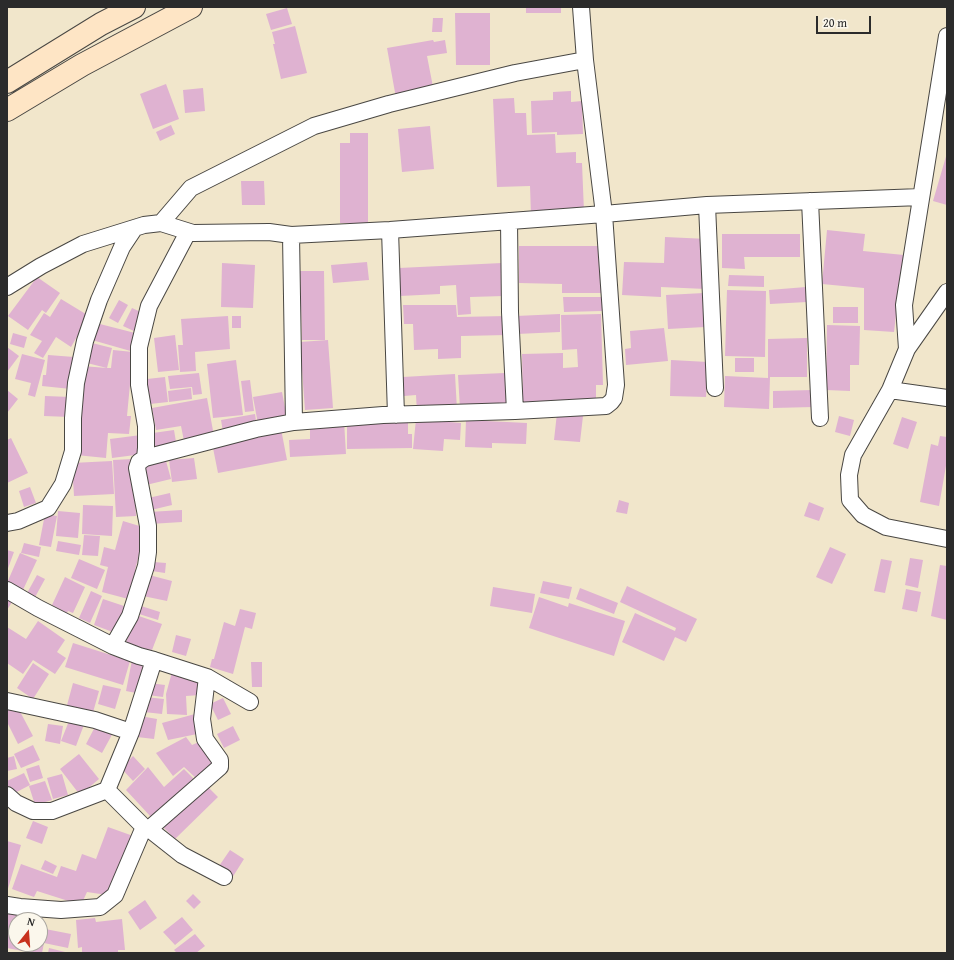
<!DOCTYPE html>
<html>
<head>
<meta charset="utf-8">
<style>
	body { margin:0 }
	#map { position:relative; width:954px; height:960px; overflow:hidden; background:#f1e6cb; font-family:"Gentium Book Plus",serif }
	canvas { display:block }
	.frame { position:absolute; inset:0; border:8px solid #2b2b2b; pointer-events:none }
	.north { position:absolute; left:8px; top:912px; width:40px; height:40px; box-sizing:border-box; background:#fbf7ec; border:1px solid #a8a59f; border-radius:50%; rotate:17deg; font-size:11px; font-weight:700; line-height:16px; text-align:center; color:#2b2b2b }
	.north::after { content:''; display:block; margin:auto; width:14px; height:18px; background:#c8321e; clip-path:polygon(50% 0,100% 100%,50% 72%,0 100%) }
	.scale { position:absolute; left:816px; top:16px; width:55px; height:18px; box-sizing:border-box; border:2px solid #2b2b2b; border-top:0; padding-left:5px; font-size:12px; line-height:14px; white-space:nowrap; color:#2b2b2b; -webkit-text-stroke:3px #fbf7ec; paint-order:stroke }
</style>
</head>
<body>
<div id="map">
<canvas width="954" height="960"></canvas>
<div class="frame"></div>
<div class="north">N</div>
<div class="scale">20 m</div>
</div>
<script>
const g = document.querySelector('canvas').getContext('2d');
g.lineJoin = 'round';
function paint(path, color) { g.fillStyle = color; g.fill(path, 'evenodd'); }
const poly = rows => new Path2D(rows.map(r => 'M' + r).join(''));
function trace(path, color, width, dash) { g.strokeStyle = color; g.lineWidth = width; g.lineCap = dash ? 'butt' : 'round'; g.setLineDash(dash || []); g.stroke(path); }
paint(poly([
	[526,7,561,7,561,13,526,13],
	[287,8,292,24,271,30,266,14],
	[455,13,490,13,490,65,456,65],
	[433,18,443,18,442,32,432,32],
	[295,26,307,73,281,79,273,44,275,44,272,32],
	[433,40,434,42,445,40,447,53,427,56,434,92,396,98,387,48],
	[166,84,179,119,153,129,140,94],
	[203,88,205,111,185,113,183,90],
	[571,91,571,102,582,101,583,134,557,135,557,132,532,133,531,101,553,100,553,92],
	[514,98,515,113,526,113,527,135,555,134,556,153,576,152,576,163,582,163,584,212,531,215,530,186,497,187,493,99],
	[171,125,175,134,160,141,156,132],
	[430,126,434,169,402,172,398,129],
	[350,133,368,133,368,223,340,223,340,143,350,143],
	[947,153,947,205,933,201],
	[241,181,264,181,265,205,242,205],
	[827,230,865,234,863,251,904,255,899,290,894,332,864,330,864,288,822,284],
	[722,234,800,234,800,257,744,257,745,269,722,268],
	[665,237,708,239,706,289,661,287,661,297,622,295,624,262,664,263],
	[519,246,601,246,601,293,562,293,562,284,519,283],
	[367,262,369,280,333,283,331,265],
	[222,263,255,265,253,308,221,307],
	[502,263,504,296,470,297,471,314,458,315,456,285,440,286,440,294,400,296,399,268],
	[300,271,324,271,325,340,302,340],
	[729,275,764,276,764,287,728,286],
	[37,277,60,293,46,313,42,310,28,330,8,316],
	[806,287,807,302,770,304,769,290],
	[727,290,766,291,765,357,725,356],
	[704,293,705,327,668,329,666,295],
	[563,297,602,297,602,311,564,312],
	[61,299,89,316,71,347,56,337,43,358,34,353,42,341,30,335,44,313,50,317],
	[119,300,128,305,118,323,109,318],
	[403,305,456,305,457,317,507,316,507,335,461,336,461,358,438,359,438,349,414,350,413,324,404,324],
	[833,307,858,307,858,323,833,323],
	[132,308,145,314,136,332,123,326],
	[560,314,560,332,517,334,516,316],
	[601,314,603,385,596,385,596,404,523,406,522,354,563,353,563,368,578,367,577,349,562,350,561,315],
	[228,316,230,349,195,352,196,371,180,372,178,345,183,345,181,319],
	[232,316,241,316,241,328,232,328],
	[96,323,139,334,134,352,92,340],
	[827,325,860,326,859,365,850,365,850,391,826,390],
	[664,328,668,361,626,365,625,349,631,348,630,331],
	[13,333,27,337,24,348,10,344],
	[175,335,179,370,158,372,154,338],
	[807,338,807,377,770,377,769,409,724,407,725,376,768,378,768,339],
	[328,340,333,408,305,410,300,342],
	[92,343,112,348,107,368,111,368,113,350,133,352,127,416,131,416,129,434,108,433,106,458,76,455,82,366,107,368,87,363],
	[7,347,19,356,7,372],
	[22,354,45,360,35,397,28,395,31,383,15,379],
	[48,355,74,357,71,389,42,386,43,375,46,375],
	[735,358,754,358,754,372,735,372],
	[236,360,243,415,213,418,207,364],
	[671,360,708,362,706,397,670,396],
	[199,373,202,394,193,395,192,387,170,389,168,376],
	[505,373,507,407,460,409,458,375],
	[455,374,457,410,417,413,416,395,404,396,403,377],
	[165,377,168,402,150,404,147,379],
	[250,380,254,411,245,412,241,381],
	[191,388,192,399,169,402,168,391],
	[7,390,18,399,7,413],
	[813,390,813,407,773,408,773,391],
	[282,392,287,418,258,424,253,397],
	[45,396,71,397,70,417,44,416],
	[207,398,214,436,184,441,181,426,156,430,152,408],
	[557,413,583,416,580,442,554,440],
	[255,414,257,427,223,432,221,420],
	[839,416,854,420,850,436,835,432],
	[902,417,917,422,908,449,893,444],
	[416,419,461,423,460,440,444,439,443,451,413,449],
	[466,420,527,423,526,444,492,443,492,448,465,447],
	[344,421,346,454,290,457,289,440,310,439,310,424],
	[408,421,408,434,412,434,412,448,347,449,347,423],
	[281,429,287,460,218,473,212,443],
	[174,430,177,448,156,451,153,433],
	[141,435,143,454,112,458,110,439],
	[940,436,947,437,947,460,939,506,920,502,931,444,938,446],
	[11,438,28,473,7,483,7,440],
	[194,458,197,479,172,482,169,460],
	[133,459,136,516,116,517,113,460],
	[112,461,114,494,74,496,72,463],
	[166,461,171,479,146,485,141,468],
	[30,487,36,503,24,507,19,491],
	[170,493,172,505,147,511,144,499],
	[619,500,629,503,627,514,616,512],
	[809,502,824,508,819,521,804,516],
	[83,505,113,506,112,536,82,534],
	[182,510,182,522,150,524,149,512],
	[58,511,80,513,78,538,56,536],
	[45,514,57,516,51,547,39,545],
	[123,521,146,528,135,570,140,571,132,600,102,592,108,567,100,565,104,547,115,550],
	[84,535,100,536,98,556,82,555],
	[58,541,81,545,79,555,56,551],
	[24,543,41,547,39,557,21,553],
	[830,547,846,554,832,584,816,577],
	[7,550,14,552,7,571],
	[20,553,37,560,22,592,7,583],
	[910,558,923,560,918,588,905,585],
	[79,559,105,570,97,589,71,578],
	[881,559,892,561,885,593,874,591],
	[153,562,166,563,165,573,152,571],
	[940,565,947,566,947,620,931,616],
	[37,575,45,579,34,599,26,595],
	[149,575,172,581,167,601,143,596],
	[65,577,85,587,73,613,68,611,67,613,52,605],
	[543,581,572,587,569,599,540,593],
	[627,586,697,619,686,642,675,637,664,661,622,642,635,613,675,631,676,628,620,602],
	[493,587,535,594,532,613,490,606],
	[580,588,618,603,614,614,576,599],
	[906,589,921,592,917,612,902,609],
	[91,591,102,596,90,623,79,618],
	[539,597,568,607,569,603,625,621,614,656,529,628],
	[7,599,12,602,7,610],
	[103,599,127,607,118,634,94,625],
	[141,606,160,612,158,620,139,614],
	[240,609,256,613,252,629,245,627,233,674,210,667,212,659,214,659,224,622,235,626],
	[136,615,162,624,152,650,125,645],
	[38,621,65,640,57,652,66,658,55,674,33,660,23,674,7,663,7,627,26,639],
	[176,635,191,639,186,656,172,652],
	[73,643,130,661,123,685,65,667],
	[132,660,149,664,141,694,126,691],
	[251,662,262,662,262,687,252,687],
	[33,663,49,674,33,699,17,688],
	[172,672,203,680,200,695,186,696,187,715,167,714,166,694],
	[73,683,99,691,92,716,66,709],
	[149,683,165,685,163,697,148,695],
	[103,685,121,689,115,709,98,704],
	[145,697,164,699,162,714,144,712],
	[223,698,231,714,218,720,210,704],
	[16,704,33,736,18,744,7,722,7,708],
	[195,714,202,733,168,740,162,723],
	[71,716,85,722,76,746,61,741],
	[140,716,157,719,154,739,137,737],
	[97,723,114,731,102,753,86,744],
	[48,724,63,726,60,744,45,741],
	[233,726,240,740,224,748,217,734],
	[186,737,192,745,199,742,218,761,199,781,184,767,173,776,156,753],
	[33,745,40,760,21,768,14,754],
	[79,754,99,779,80,795,60,769],
	[14,756,17,769,7,771,7,758],
	[133,756,145,769,133,781,121,768],
	[39,765,43,778,30,782,26,769],
	[148,767,164,787,184,769,197,782,151,817,126,790],
	[24,773,30,785,11,795,7,787,7,781],
	[62,774,68,795,53,799,47,778],
	[45,781,52,800,35,805,29,786],
	[204,783,218,797,175,839,161,825],
	[33,821,48,827,42,844,26,838],
	[108,827,136,837,107,895,87,892,81,905,37,891,34,897,12,889,21,864,57,877,61,866,76,871,82,854,96,859],
	[7,841,21,845,7,892],
	[230,850,244,859,232,878,217,869],
	[45,860,57,866,53,874,41,869],
	[193,894,201,902,194,909,186,901],
	[145,900,157,918,140,930,128,912],
	[7,913,35,918,35,920,16,920,16,944,30,944,28,952,7,948],
	[182,917,193,930,175,945,163,932],
	[95,918,96,922,122,919,125,950,118,950,118,953,82,953,82,947,78,948,76,920],
	[40,928,71,934,68,948,44,943,42,953,29,953,31,944,40,944],
	[195,934,205,946,196,953,177,953,174,950],
	[49,948,65,952,65,953,48,953]
]), '#dfb2d1');
const street = poly([
	[947,36,904,305,907,349,947,292],
	[810,201,820,418],
	[707,205,715,388],
	[509,221,510,312,515,411],
	[161,223,193,233,269,232,291,235,390,230,604,214,585,60],
	[390,230,396,415],
	[291,235,294,422],
	[7,287,41,266,83,244,144,225,161,223,191,188,314,126,389,104,515,73,585,60,581,7],
	[907,349,890,390,853,455,849,475,850,500,863,515,886,527,947,539],
	[890,390,947,398],
	[145,458,256,429,294,422,383,415,515,411,606,406,611,402,614,398,616,385,604,214,707,205,921,197],
	[7,523,18,521,48,508,63,484,73,451,73,418,76,383,85,341,99,300,122,247,134,229],
	[7,590,38,608,113,646,139,656,154,660,131,732,107,790,144,827,115,895,100,907,61,910,20,907,7,905],
	[113,646,130,616,146,566,148,552,148,526,137,468,139,462,145,458,146,448,146,426,139,385,139,347,149,306,188,232],
	[154,660,207,677,250,702],
	[7,701,95,720,131,732],
	[7,795,16,803,33,811,52,811,107,790],
	[144,827,149,829,182,855,224,877],
	[149,829,220,767,220,760,205,739,202,719,207,677]
]);
const secondary = poly([
	[7,82,101,24,134,7],
	[7,110,82,65,191,7]
]);
trace(street, '#494743', 18);
trace(secondary, '#494743', 24);
trace(street, '#fff', 16);
trace(secondary, '#fee5c5', 22);
</script>
</body>
</html>
